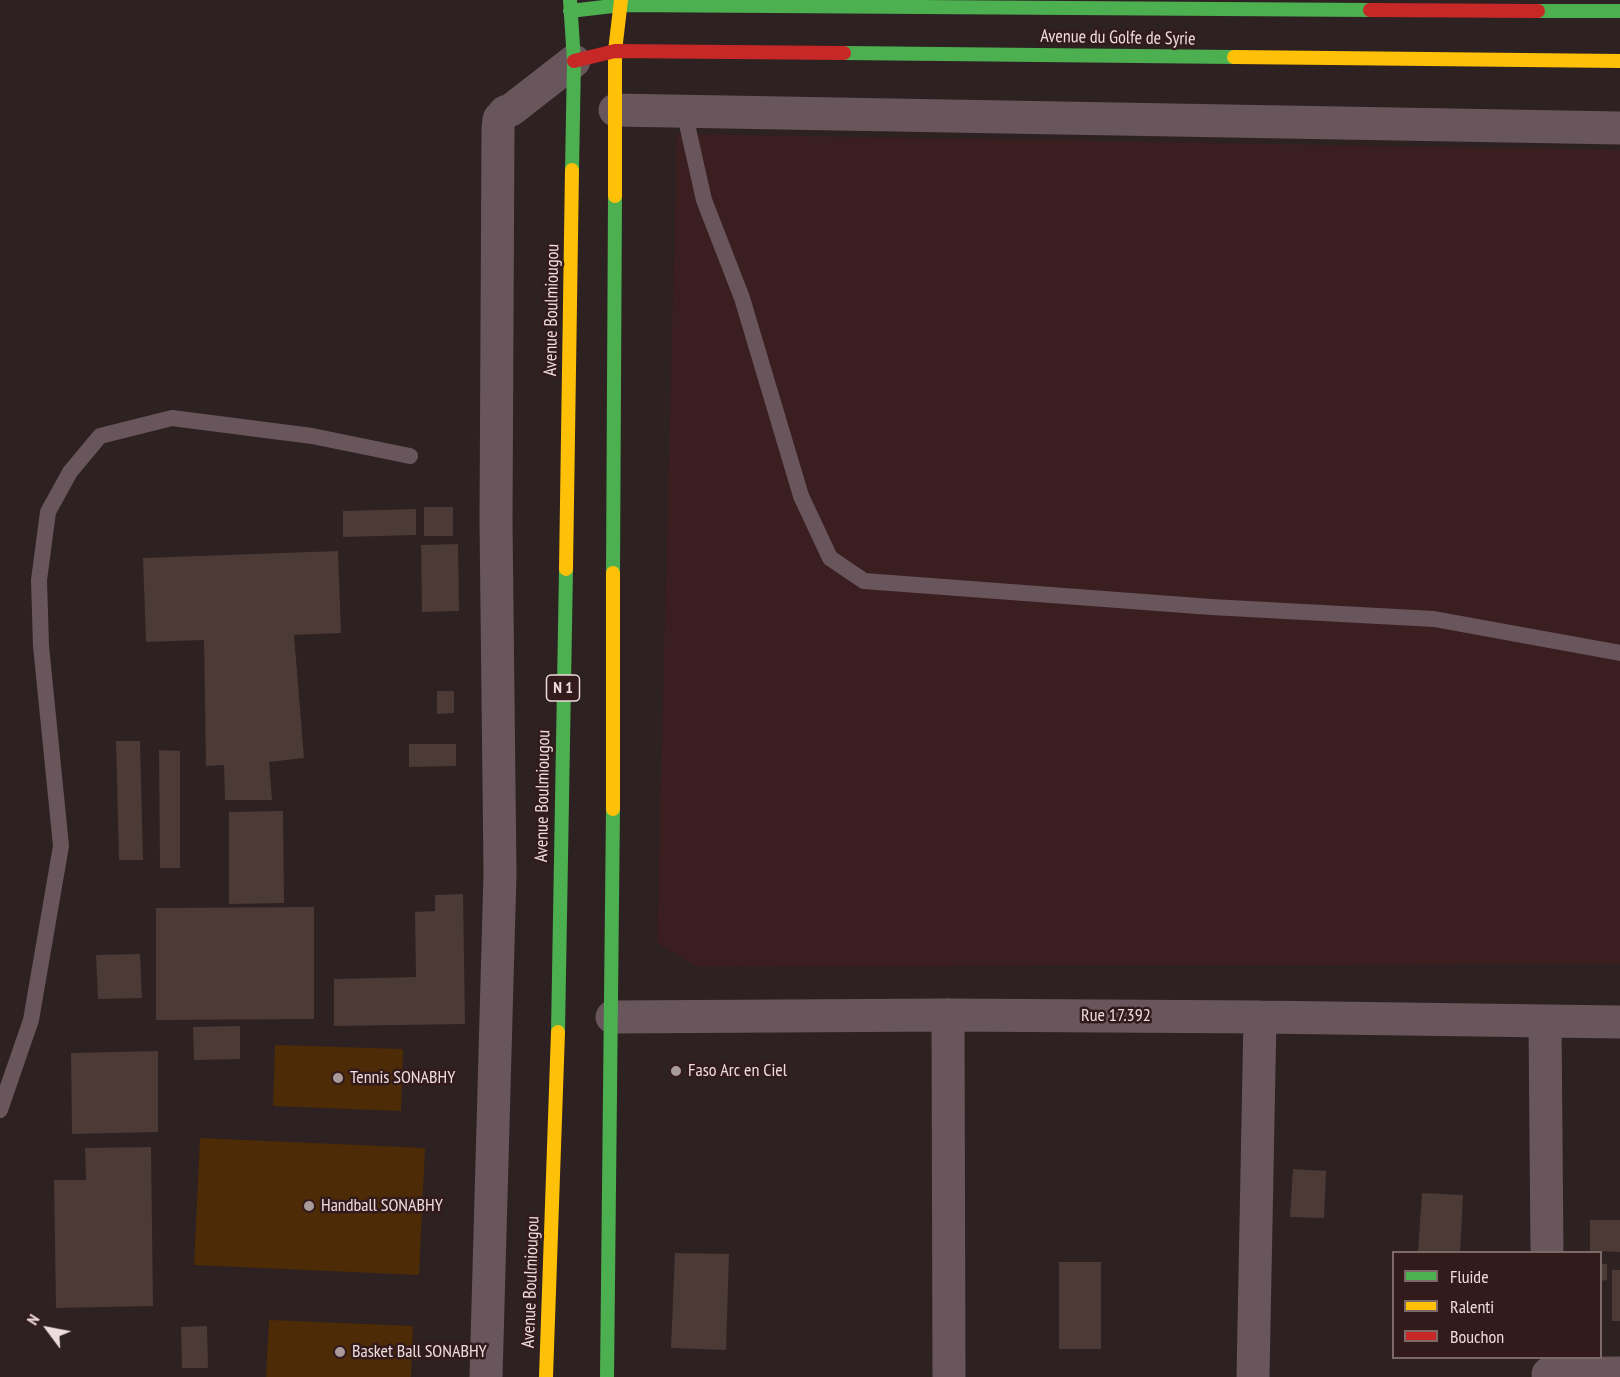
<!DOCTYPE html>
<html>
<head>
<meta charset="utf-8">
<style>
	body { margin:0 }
	#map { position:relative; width:1620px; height:1377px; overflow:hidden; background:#2d2121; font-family:"PT Sans Narrow",sans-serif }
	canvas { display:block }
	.legend { position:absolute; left:1392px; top:1251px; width:210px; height:108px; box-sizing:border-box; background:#331b1c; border:2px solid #7e6969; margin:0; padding:8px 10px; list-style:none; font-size:18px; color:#edd }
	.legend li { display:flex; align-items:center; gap:12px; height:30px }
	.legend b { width:30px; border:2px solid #7e6969 }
	.north { position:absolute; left:18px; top:1299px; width:60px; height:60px; -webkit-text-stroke:4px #331b1c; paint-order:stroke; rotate:302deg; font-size:16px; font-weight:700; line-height:24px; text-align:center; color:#edd }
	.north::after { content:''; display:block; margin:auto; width:21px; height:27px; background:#edd; clip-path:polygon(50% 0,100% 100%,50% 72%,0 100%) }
</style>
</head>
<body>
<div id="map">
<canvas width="1620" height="1377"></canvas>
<ul class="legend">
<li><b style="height:8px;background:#4caf50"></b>Fluide</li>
<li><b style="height:8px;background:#ffc107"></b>Ralenti</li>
<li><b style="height:8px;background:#c62828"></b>Bouchon</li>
</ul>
<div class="north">N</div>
</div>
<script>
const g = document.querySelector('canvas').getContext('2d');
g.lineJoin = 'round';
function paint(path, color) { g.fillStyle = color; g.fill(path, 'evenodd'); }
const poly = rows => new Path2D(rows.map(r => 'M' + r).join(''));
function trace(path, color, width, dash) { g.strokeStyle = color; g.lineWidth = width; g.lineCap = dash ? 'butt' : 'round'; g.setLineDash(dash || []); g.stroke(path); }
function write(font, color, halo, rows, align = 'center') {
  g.font = font + ' "PT Sans Narrow",sans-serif'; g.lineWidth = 5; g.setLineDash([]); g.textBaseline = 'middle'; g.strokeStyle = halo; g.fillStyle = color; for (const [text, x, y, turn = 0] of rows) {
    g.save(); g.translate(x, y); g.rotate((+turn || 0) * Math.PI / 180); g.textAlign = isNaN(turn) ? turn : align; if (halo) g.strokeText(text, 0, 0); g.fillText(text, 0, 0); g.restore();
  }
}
paint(poly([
	[677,134,1620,150,1620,964,697,967,657,943]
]), '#3b1e20');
paint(poly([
	[275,1045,403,1049,401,1111,273,1106],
	[200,1138,425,1148,419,1275,194,1265],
	[269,1320,413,1326,411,1377,266,1377]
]), '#4c2b06');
paint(poly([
	[424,507,453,507,453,536,424,536],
	[416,509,416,535,343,537,343,511],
	[458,544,459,611,422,612,421,545],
	[338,551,341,633,294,635,304,758,269,762,272,800,225,800,224,765,206,766,204,640,146,642,143,558],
	[437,691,454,691,454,713,437,714],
	[116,741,140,741,143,860,119,860],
	[409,744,456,744,456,766,409,767],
	[159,750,180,751,180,868,160,868],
	[283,811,284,903,229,904,229,812],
	[463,894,465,1024,334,1026,334,979,416,977,415,912,435,911,435,895],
	[314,907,314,1019,156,1020,156,908],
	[140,954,142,998,98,999,96,955],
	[240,1026,240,1059,194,1060,193,1027],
	[158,1051,158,1132,72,1134,71,1053],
	[151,1147,153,1306,56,1308,54,1180,86,1180,85,1148],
	[1293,1169,1326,1171,1324,1218,1290,1217],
	[1422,1193,1463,1195,1460,1252,1418,1252],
	[1590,1220,1620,1220,1620,1252,1590,1251],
	[675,1253,729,1254,726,1350,671,1348],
	[1059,1262,1101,1262,1101,1349,1059,1349],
	[1600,1264,1607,1264,1607,1280,1600,1281],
	[1612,1270,1620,1270,1620,1321,1612,1321],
	[207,1326,208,1368,182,1368,181,1327]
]), '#4c3a36');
trace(poly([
	[684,111,704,200,742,298,801,496,830,558,864,581,1211,607,1434,619,1620,653],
	[0,1110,31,1020,61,846,41,646,39,580,48,512,70,472,100,436,172,418,312,436,410,456]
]), '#68565c', 16);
trace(poly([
	[615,110,1620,128],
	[948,1015,949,1377],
	[612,1017,948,1015,1260,1017,1620,1022],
	[1545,1022,1547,1252],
	[1548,1374,1620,1373],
	[486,1377,500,873,496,521,498,128,499,119,505,112,511,110,574,61],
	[1253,1377,1260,1017]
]), '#68565c', 33);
trace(poly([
	[570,0,574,61,572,170],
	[570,11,621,5,1370,10],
	[1538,11,1620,11],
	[844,53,1234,57],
	[613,573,615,196],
	[558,1032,566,569],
	[607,1377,613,809]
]), '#4caf50', 14);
trace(poly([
	[1234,57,1620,61],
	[615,196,615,51,621,0],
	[566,569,572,170],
	[613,809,613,573],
	[546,1377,558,1032]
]), '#ffc107', 14);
trace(poly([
	[1370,10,1538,11],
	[574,61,615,51,844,53]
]), '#c62828', 14);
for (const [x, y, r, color] of [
	[676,1071,6,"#aa9b9b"],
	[338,1078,6,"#aa9b9b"],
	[309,1206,6,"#aa9b9b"],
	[340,1352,6,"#aa9b9b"]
]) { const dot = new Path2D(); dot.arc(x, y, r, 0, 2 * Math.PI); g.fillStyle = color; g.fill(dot); trace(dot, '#331b1c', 2); }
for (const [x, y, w] of [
	[563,688,33]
]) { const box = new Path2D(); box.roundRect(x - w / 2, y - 13, w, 26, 4.5); g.fillStyle = '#331b1c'; g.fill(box); trace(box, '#edd', 1.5); }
write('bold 16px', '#edd', null, [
	["N 1",563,688]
]);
write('18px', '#edd', '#331b1c', [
	["Avenue du Golfe de Syrie",1118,38,1],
	["Avenue Boulmiougou",552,310,-89],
	["Avenue Boulmiougou",543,796,-89],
	["Rue 17.392",1116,1016],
	["Avenue Boulmiougou",531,1282,-88]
]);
write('18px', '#edd', '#331b1c', [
	["Faso Arc en Ciel",688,1071],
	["Tennis SONABHY",350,1078],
	["Handball SONABHY",321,1206],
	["Basket Ball SONABHY",352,1352]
], 'left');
</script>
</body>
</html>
